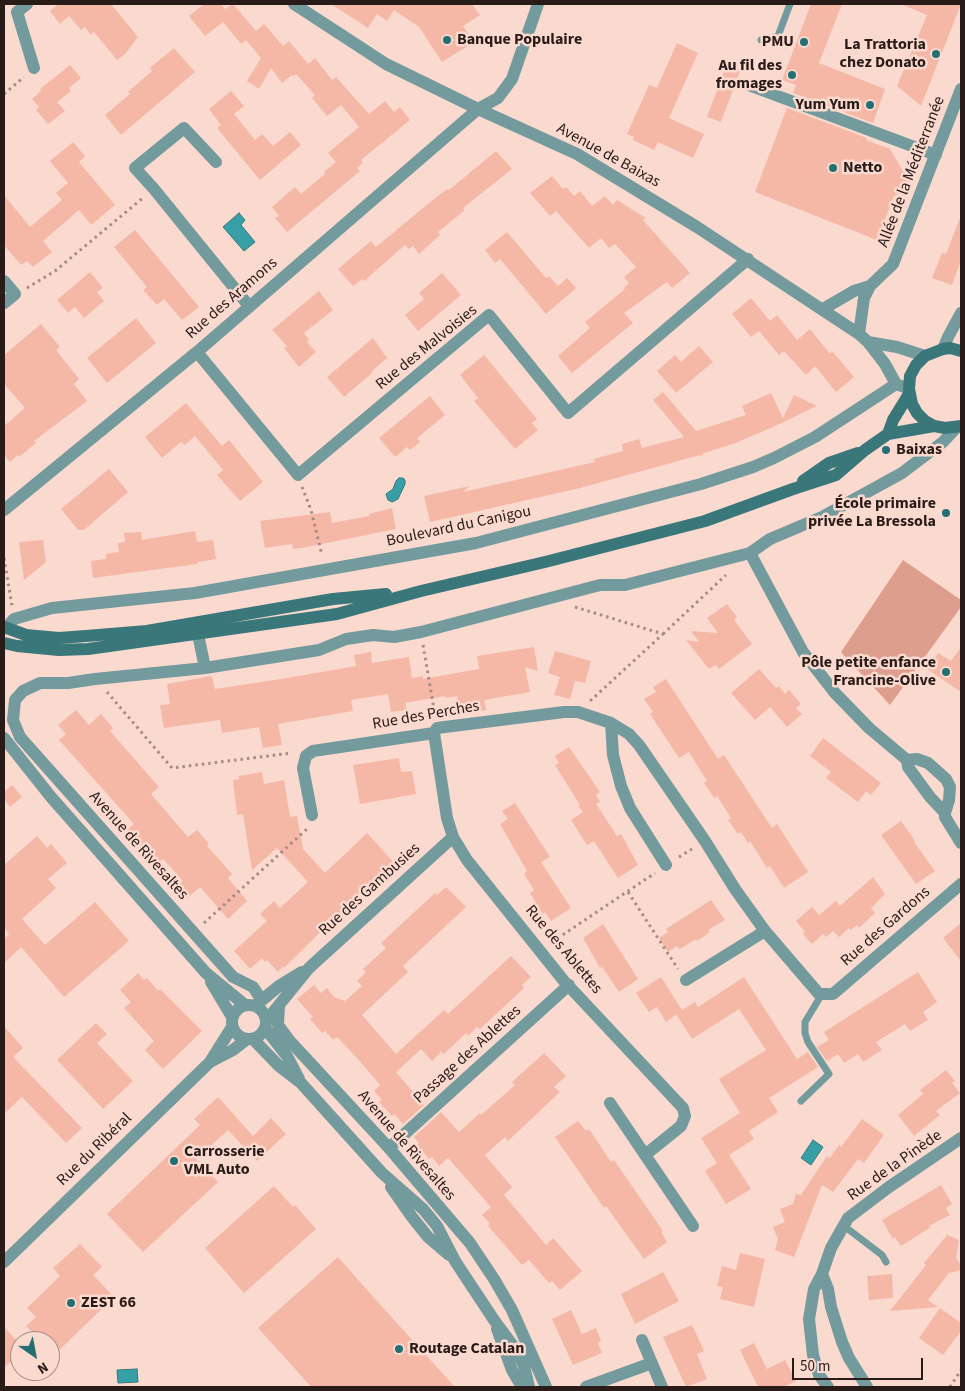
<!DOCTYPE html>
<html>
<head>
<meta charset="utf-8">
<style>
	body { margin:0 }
	#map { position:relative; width:965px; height:1391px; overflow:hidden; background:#fad9cf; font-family:"Source Sans 3",sans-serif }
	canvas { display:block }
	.frame { position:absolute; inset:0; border:5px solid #291b17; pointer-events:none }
	.north { position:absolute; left:10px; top:1331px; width:50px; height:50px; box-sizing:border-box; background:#fad9cf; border:1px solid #a68d85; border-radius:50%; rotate:147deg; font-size:14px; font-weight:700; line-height:20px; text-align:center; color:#291b17 }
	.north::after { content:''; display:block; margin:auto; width:18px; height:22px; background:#246f74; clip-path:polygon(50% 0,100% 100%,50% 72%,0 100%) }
	.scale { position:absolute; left:792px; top:1358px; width:131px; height:22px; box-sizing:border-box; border:2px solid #291b17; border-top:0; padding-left:6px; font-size:15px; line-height:18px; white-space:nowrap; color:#291b17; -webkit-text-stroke:4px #fad9cf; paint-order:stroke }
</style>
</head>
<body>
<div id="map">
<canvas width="965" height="1391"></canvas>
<div class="frame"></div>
<div class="north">N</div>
<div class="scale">50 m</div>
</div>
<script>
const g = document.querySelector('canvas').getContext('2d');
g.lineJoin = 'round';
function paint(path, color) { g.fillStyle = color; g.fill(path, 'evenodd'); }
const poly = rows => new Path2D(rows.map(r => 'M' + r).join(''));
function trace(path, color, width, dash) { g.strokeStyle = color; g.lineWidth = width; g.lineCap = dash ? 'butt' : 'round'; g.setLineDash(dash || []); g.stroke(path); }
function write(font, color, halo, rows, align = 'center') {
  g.font = font + ' "Source Sans 3",sans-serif'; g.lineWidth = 5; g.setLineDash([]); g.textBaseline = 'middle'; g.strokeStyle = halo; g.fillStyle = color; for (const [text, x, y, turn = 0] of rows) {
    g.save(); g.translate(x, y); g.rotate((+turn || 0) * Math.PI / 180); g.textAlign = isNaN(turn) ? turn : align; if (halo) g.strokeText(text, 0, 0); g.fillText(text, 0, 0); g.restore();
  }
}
paint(poly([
	[903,560,961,600,961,607,890,705,841,652]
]), '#dd9e8d');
const water = poly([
	[239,213,245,220,241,225,255,242,244,251,223,227,239,213],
	[399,478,403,478,405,480,405,484,398,499,392,502,388,500,386,494,393,489,396,481,399,478],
	[813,1140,823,1147,811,1165,801,1158,813,1140],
	[137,1369,138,1382,118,1383,117,1370,137,1369]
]);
paint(water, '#36a0a6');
trace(water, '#32787b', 1);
paint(poly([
	[58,4,111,4,138,37,125,54,117,60,94,32,91,35,85,27,81,30,69,16,60,24,50,11],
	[204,4,221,4,225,9,233,4,256,31,264,24,283,46,289,41,308,64,315,58,332,80,336,77,369,114,385,101,394,112,400,107,410,120,361,160,363,163,357,168,360,171,287,232,275,218,279,216,272,207,295,187,301,194,325,174,324,172,336,162,328,153,359,127,341,105,327,116,312,98,315,95,296,74,294,76,292,75,282,83,271,68,259,89,247,81,261,58,246,40,241,44,223,22,205,36,189,16],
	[331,4,472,4,480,15,463,26,474,42,442,62,419,27,394,10,387,21,377,14,368,28],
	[811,4,842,4,819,63,885,89,873,123,793,93,796,85,782,80],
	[901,4,961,4,921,106,897,86,927,15],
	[677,43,698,53,669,118,704,134,693,158,658,142,654,150,633,140,634,137,627,134,649,85,657,88],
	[174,48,195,72,121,135,105,115,130,94,128,92,152,71,150,68],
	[70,65,81,78,69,88,71,91,57,102,65,111,48,124,36,110,39,107,32,99,41,91,40,89],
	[726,66,740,71,721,122,707,117],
	[231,91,244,106,234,114,255,140,262,134,273,146,290,132,301,145,260,180,217,128,221,125,209,109],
	[787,108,867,138,866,140,890,149,912,187,894,196,877,240,755,192],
	[73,142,85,156,79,162,115,205,91,225,79,210,43,241,52,252,33,267,27,261,21,265,4,245,4,195,30,227,62,200,56,193,68,183,50,161],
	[496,151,512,169,463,208,465,210,438,232,440,235,419,254,413,246,409,249,405,245,364,281,362,279,353,286,338,269,371,241,376,247,429,203,447,189,449,190],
	[552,176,563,189,566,187,574,196,580,191,592,206,605,196,613,205,617,200,646,218,643,220,690,273,672,288,667,282,624,313,633,323,572,373,558,356,590,328,585,322,625,289,624,288,629,283,624,277,636,267,615,244,609,248,601,238,589,248,556,211,550,216,530,193],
	[960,218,961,261,952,285,932,278,942,253,946,254],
	[135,230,199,307,182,320,164,299,157,305,143,290,147,287,114,247],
	[507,232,546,278,549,276,558,286,567,278,576,288,546,314,500,259,495,263,485,250],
	[90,272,103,288,97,292,104,301,84,318,75,307,68,313,57,300],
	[442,273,461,295,418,331,405,315,424,299,419,293],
	[319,291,333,310,304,333,309,340,307,342,316,352,299,367,284,348,287,346,272,330],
	[751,298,770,321,777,315,797,340,810,329,830,354,832,351,854,377,836,392,815,366,806,375,784,351,779,355,759,331,751,337,732,314],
	[136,318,156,343,107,383,87,358],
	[41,324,60,347,56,350,79,379,74,384,87,401,34,441,36,443,19,457,18,455,10,462,4,455,4,426,25,408,4,384,4,355],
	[373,338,387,358,371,372,372,373,344,397,327,377],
	[699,346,713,362,676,393,657,371,675,355,681,362],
	[484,355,537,419,532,423,538,430,515,449,474,401,478,398,460,375],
	[663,392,696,431,746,415,742,406,771,393,783,418,794,395,817,406,773,427,733,444,704,453,701,456,700,455,580,488,430,522,424,496,470,486,463,492,595,462,594,459,623,451,622,444,639,439,642,448,684,437,653,400],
	[430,396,445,415,417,438,420,442,410,450,407,447,395,457,379,438],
	[186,403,222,446,229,440,263,482,240,501,217,475,223,470,195,436,185,445,181,442,162,458,145,437],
	[109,469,128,492,84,530,78,530,61,509],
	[392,508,396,529,302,548,293,549,292,544,265,548,260,521,330,512,332,523,369,516,369,514],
	[195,531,197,542,213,540,216,559,198,562,197,564,93,578,91,561,106,559,106,554,119,552,118,543,125,542,124,533,141,532,142,540],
	[43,540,46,562,24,580,19,542],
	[727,604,737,617,734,620,752,644,719,669,716,665,709,669,686,640,699,642,691,631,718,633,707,618],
	[534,647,538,671,525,667,530,692,484,700,486,710,459,715,457,696,446,698,445,696,405,703,407,710,391,712,388,694,351,700,353,711,278,724,282,745,263,748,259,727,222,733,220,720,164,728,160,705,170,704,167,684,212,676,215,689,281,679,356,666,354,655,371,652,372,663,409,657,412,678,423,676,423,679,479,669,477,656],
	[961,647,961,692,927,669,938,653,951,661],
	[555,651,591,661,585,683,575,681,570,699,554,695,560,677,548,673],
	[759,669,776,688,779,686,785,694,789,690,801,704,796,708,802,714,787,727,770,707,755,720,731,693],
	[666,679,718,759,724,755,772,828,777,824,808,872,784,888,770,866,767,868,750,841,748,843,741,832,738,834,728,820,731,818,717,796,714,798,704,783,707,781,689,752,679,758,650,714,653,712,644,699,656,692,653,687],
	[76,710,89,725,101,714,113,728,110,731,159,787,151,794,188,837,197,830,209,844,207,846,232,874,228,878,247,901,228,919,200,887,185,900,174,888,183,881,163,859,155,866,125,832,134,824,59,740,66,734,58,725],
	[823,738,881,783,871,795,866,791,858,802,826,778,831,772,810,756],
	[569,747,600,792,596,795,600,802,596,804,617,836,621,834,638,865,618,878,594,841,587,845,571,820,583,812,578,806,580,805,555,765,559,763,555,756],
	[399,758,401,772,412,771,416,794,360,804,353,765],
	[262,772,264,784,284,780,290,817,297,816,303,849,325,873,367,833,397,866,363,898,359,894,284,968,283,966,278,972,267,960,265,962,262,958,250,969,234,951,267,921,260,914,274,901,280,908,308,882,277,848,252,870,243,814,237,815,233,780,239,779,239,776],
	[12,785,22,797,10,807,4,799,4,792],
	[515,803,550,857,541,862,571,908,551,921,545,912,543,914,530,893,534,890,524,874,527,871,500,824,508,819,502,811],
	[901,821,915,841,914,842,935,871,916,884,881,835],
	[37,836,47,848,51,844,67,863,48,879,56,888,22,919,45,945,95,902,129,941,64,997,21,947,4,963,4,939,9,934,4,927,4,865],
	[873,877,885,894,871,908,875,913,859,928,857,925,851,930,849,928,839,937,833,931,826,937,823,934,812,944,803,934,805,932,796,921,812,907,819,915,836,901,840,906],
	[446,887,466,907,403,966,408,972,362,1015,396,1054,444,1010,448,1014,511,956,531,977,522,985,524,988,480,1029,477,1027,468,1036,466,1033,444,1054,441,1052,432,1061,421,1049,396,1072,424,1105,403,1124,394,1114,392,1116,379,1102,382,1100,374,1091,380,1085,358,1059,337,1037,333,1040,325,1031,322,1033,310,1019,313,1017,297,999,314,985,321,993,327,988,334,997,345,1001,362,986,357,981,366,972,363,969,386,948,381,943,435,893,437,895],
	[711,900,725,920,708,930,710,932,697,941,696,939,680,949,677,946,668,952,659,938,668,932,666,929],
	[961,923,961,961,943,938],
	[603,924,638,979,619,992,602,967,600,968,583,938],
	[918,972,937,1002,923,1012,928,1020,910,1031,905,1024,876,1042,882,1050,863,1062,858,1054,844,1063,838,1054,827,1061,817,1047,829,1040,824,1032],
	[138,973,144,980,147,978,158,991,160,989,202,1031,163,1069,145,1050,154,1041,124,1008,131,1002,120,990],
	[661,977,682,1010,666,1022,657,1007,649,1012,636,993],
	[744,977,797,1059,808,1052,818,1067,769,1098,778,1112,749,1131,754,1139,729,1155,751,1189,726,1204,705,1171,717,1163,701,1138,740,1113,719,1079,766,1050,739,1009,692,1039,676,1014,695,1002,698,1007],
	[96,1023,107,1034,97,1043,133,1081,103,1109,57,1060],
	[4,1026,23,1048,13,1057,82,1128,66,1143,22,1097,4,1114],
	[544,1053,566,1076,554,1087,560,1092,508,1141,505,1137,485,1155,512,1187,504,1195,546,1245,553,1238,582,1271,560,1290,552,1281,549,1283,529,1260,522,1265,488,1226,490,1224,482,1215,491,1207,448,1158,439,1166,432,1157,429,1159,417,1145,419,1143,414,1137,441,1112,459,1132,480,1113,481,1115,515,1085,512,1082],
	[946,1070,955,1081,952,1083,960,1093,936,1111,940,1115,914,1136,898,1115,923,1094,920,1090],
	[218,1097,253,1136,271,1118,286,1134,257,1161,228,1130,196,1159,218,1182,143,1252,107,1214,200,1125,194,1119],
	[862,1119,884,1135,864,1163,858,1159,833,1192,822,1185,794,1257,775,1250,778,1239,773,1227,785,1222,780,1209,793,1204,796,1194,801,1195,827,1156,830,1158,839,1145,841,1147],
	[578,1121,586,1131,589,1129,611,1162,614,1160,663,1231,661,1232,667,1242,644,1259,606,1206,604,1208,555,1137],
	[941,1185,952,1204,946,1208,950,1215,929,1226,931,1227,901,1246,895,1237,893,1239,882,1220],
	[274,1186,293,1207,295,1205,316,1229,244,1293,205,1248],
	[947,1235,959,1240,956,1258,961,1265,961,1270,949,1273,928,1300,938,1307,890,1311,926,1265,924,1263],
	[80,1244,102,1267,93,1275,114,1297,50,1359,50,1341,41,1341,26,1326,36,1317,27,1308,60,1276,53,1268],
	[740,1253,765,1259,754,1307,720,1299,723,1287,717,1286,722,1266,736,1270],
	[338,1257,376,1300,455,1387,311,1387,297,1371,258,1328],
	[663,1272,679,1301,635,1324,621,1294],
	[892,1274,893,1298,869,1300,867,1276],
	[940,1308,961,1323,961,1331,943,1355,919,1338],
	[571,1310,582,1334,596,1328,601,1341,598,1343,602,1353,573,1365,552,1319],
	[692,1325,704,1351,697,1354,707,1379,686,1387,663,1337],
	[4,1327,20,1344,20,1353,4,1368],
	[754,1343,767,1369,785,1360,796,1381,784,1387,758,1387,740,1350]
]), '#f5b8a7');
trace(poly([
	[4,94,24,77],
	[27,288,55,271,144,197],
	[302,487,311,510,322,555],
	[4,558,12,606],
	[575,607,663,634,589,702],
	[663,634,726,575],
	[423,645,435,715],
	[107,692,172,768,292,753],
	[679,857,692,849],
	[628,892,678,969],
	[204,923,308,828],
	[552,942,655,873],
	[950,1387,961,1370]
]), '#a48b84', 3, [2.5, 4]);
trace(poly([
	[761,40,778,36,790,4],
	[801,1101,829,1074,808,1042,805,1033,805,1022,822,994],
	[844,1226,882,1255,886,1262]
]), '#739a9c', 7);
trace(poly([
	[27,4,17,12,34,68],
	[294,4,386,64,478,109,577,154,697,227,859,334,868,342,885,364,896,384,904,387],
	[751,86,936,155],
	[216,162,184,128,135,168,154,189,249,306],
	[4,281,15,294,4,303],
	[870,286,893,264,961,89],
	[823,309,854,291,870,286,864,298,859,334],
	[868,342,897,347,925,356],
	[943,349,948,337,961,313],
	[197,352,298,475,489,315,568,413,748,259],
	[4,510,197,352,478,109,498,98,512,79,538,4],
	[750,553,803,652,835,693,869,728,907,760,908,767,930,797,945,813,945,817,961,843],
	[6,628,14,619,52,608,195,593,476,543,701,484,753,467,774,458,815,437,896,384],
	[198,634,205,668],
	[611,723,613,755,621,786,630,808,666,865],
	[434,733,447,818,453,837,467,860,564,981,683,1108,685,1116,681,1126,645,1155],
	[4,738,51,797,206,973,245,1005],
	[907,760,917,759,928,763,946,779,950,787,949,800,945,813],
	[312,815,303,768,306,756,313,751,434,733,437,728,564,712,578,712,611,723,629,734,639,745,705,841,735,889,765,931,819,994,833,994,961,884],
	[686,980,765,931],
	[211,982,232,1017],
	[261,999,253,987,233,977,20,737,13,720,15,700,23,691,40,683,68,683,95,679,205,668,319,650,346,639,373,635,394,637,421,632,600,585,625,585,750,553,770,539,822,517,902,473,943,442,957,427],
	[256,1005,279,986,302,972],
	'232 1022a17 17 0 1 1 34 0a17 17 0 1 1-34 0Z',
	[279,1006,278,1025,289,1040,389,1148,470,1243,494,1279,512,1310,546,1387],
	[266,1021,309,968,453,837],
	[265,1028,287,1056,299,1079],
	[253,1039,279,1066,301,1083,382,1173,423,1209,437,1226,455,1261,494,1320,517,1351,524,1366,529,1387],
	[210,1062,233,1050,247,1039],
	[610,1103,693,1226],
	[389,1148,569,985],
	[391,1187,412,1217,428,1237,449,1255],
	[4,1262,210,1062,232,1027],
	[822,1274,828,1289,831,1307,842,1342,849,1358,867,1387],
	[497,1329,512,1370,522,1387],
	[642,1340,662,1387],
	[586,1387,652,1363],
	[828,1387,819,1375,813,1355,809,1319,814,1289,822,1274,831,1248,848,1218,889,1187,961,1138]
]), '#739a9c', 12);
trace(poly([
	[961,351,950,348,943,349,925,356,916,365,910,376,909,389,912,404,917,413,925,421,934,426,945,428,961,426],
	[888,434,893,420,909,394],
	[803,481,829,463,858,453],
	[4,627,26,635,59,638,86,636,147,631,333,599,386,594],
	[4,643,17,646,59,650,88,649,337,614,421,591,545,562,705,521,793,489,836,475,865,450,888,434,934,426]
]), '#39777a', 12);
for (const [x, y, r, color] of [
	[447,40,5,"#246f74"],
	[804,42,5,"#246f74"],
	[936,54,5,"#246f74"],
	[792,75,5,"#246f74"],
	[870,105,5,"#246f74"],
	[833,168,5,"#246f74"],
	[886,450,5,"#246f74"],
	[946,513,5,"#246f74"],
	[946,672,5,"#246f74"],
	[174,1161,5,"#246f74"],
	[71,1303,5,"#246f74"],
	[399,1349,5,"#246f74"]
]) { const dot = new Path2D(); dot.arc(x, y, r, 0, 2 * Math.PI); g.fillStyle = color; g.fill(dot); trace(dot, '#fad9cf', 2); }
write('bold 16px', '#291b17', '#fad9cf', [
	["Banque Populaire",457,40],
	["PMU",794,42,"right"],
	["La Trattoria",926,45,"right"],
	["chez Donato",926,63,"right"],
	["Au fil des",782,66,"right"],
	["fromages",782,84,"right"],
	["Yum Yum",860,105,"right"],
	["Netto",843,168],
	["Baixas",896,450],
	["École primaire",936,504,"right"],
	["privée La Bressola",936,522,"right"],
	["Pôle petite enfance",936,663,"right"],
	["Francine-Olive",936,681,"right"],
	["Carrosserie",184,1152],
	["VML Auto",184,1170],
	["ZEST 66",81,1303],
	["Routage Catalan",409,1349]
], 'left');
write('16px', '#291b17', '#fad9cf', [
	["Avenue de Baixas",608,156,29],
	["Allée de la Méditerranée",912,172,-69],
	["Rue des Aramons",232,299,-41],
	["Rue des Malvoisies",427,348,-39],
	["Boulevard du Canigou",459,527,-12],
	["Rue des Perches",426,716,-10],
	["Avenue de Rivesaltes",138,846,48],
	["Rue des Gambusies",370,890,-42],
	["Rue des Gardons",886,927,-41],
	["Rue des Ablettes",563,950,50],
	["Passage des Ablettes",468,1055,-42],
	["Avenue de Rivesaltes",406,1146,49],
	["Rue du Ribéral",95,1150,-44],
	["Rue de la Pinède",895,1166,-35]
]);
</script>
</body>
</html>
